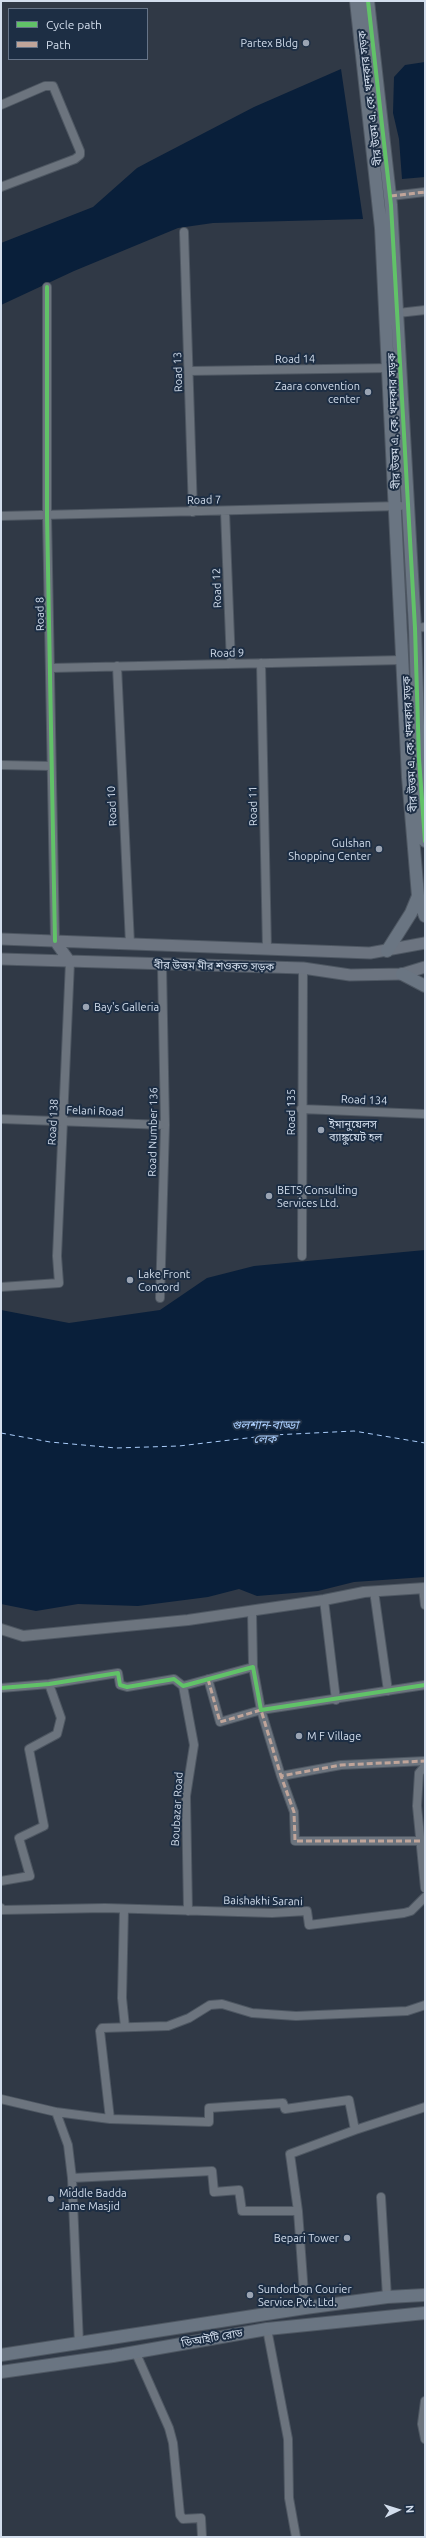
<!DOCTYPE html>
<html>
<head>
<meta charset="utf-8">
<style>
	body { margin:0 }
	#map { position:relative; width:426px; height:2538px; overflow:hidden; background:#303946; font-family:Ubuntu,sans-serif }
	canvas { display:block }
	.frame { position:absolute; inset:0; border:2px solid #d3deed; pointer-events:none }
	.legend { position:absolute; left:8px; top:8px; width:140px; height:52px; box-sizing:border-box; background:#1d2e44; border:1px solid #667488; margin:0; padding:5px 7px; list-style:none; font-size:12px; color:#d3deed }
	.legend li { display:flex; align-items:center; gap:8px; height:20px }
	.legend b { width:20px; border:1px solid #667488 }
	.north { position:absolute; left:378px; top:2490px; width:40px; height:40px; -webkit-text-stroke:3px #1d2e44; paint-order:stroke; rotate:86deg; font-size:11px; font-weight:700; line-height:16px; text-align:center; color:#d3deed }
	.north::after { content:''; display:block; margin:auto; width:14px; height:18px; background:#d3deed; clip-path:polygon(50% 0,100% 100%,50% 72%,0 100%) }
</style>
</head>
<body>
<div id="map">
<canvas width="426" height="2538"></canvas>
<div class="frame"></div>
<ul class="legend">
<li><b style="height:5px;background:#61c268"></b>Cycle path</li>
<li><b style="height:5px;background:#c0a59a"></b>Path</li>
</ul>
<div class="north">N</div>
</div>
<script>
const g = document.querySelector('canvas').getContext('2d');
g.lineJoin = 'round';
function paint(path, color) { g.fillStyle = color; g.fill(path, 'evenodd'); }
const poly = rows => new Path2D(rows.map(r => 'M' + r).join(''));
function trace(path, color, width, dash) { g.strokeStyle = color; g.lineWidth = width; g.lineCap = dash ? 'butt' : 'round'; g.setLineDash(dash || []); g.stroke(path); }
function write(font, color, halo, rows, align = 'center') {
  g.font = font + ' Ubuntu,"Noto Sans Bengali",sans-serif'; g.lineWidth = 4; g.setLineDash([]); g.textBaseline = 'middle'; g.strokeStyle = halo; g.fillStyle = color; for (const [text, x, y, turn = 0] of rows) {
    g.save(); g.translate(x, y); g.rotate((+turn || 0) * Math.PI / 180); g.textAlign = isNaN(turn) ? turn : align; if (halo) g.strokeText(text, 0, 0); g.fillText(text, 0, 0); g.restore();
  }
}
paint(poly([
	[425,62,425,177,402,179,399,139,393,113,394,77,405,65],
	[341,69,363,219,213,223,178,228,74,271,1,305,1,243,93,207,137,168,152,160,254,107],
	[425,1250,425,1577,354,1582,318,1591,257,1596,239,1589,208,1597,138,1606,78,1604,36,1611,1,1604,1,1310,69,1323,160,1310,207,1278,254,1266]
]), '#091f3a');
trace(poly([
	[1,1433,50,1442,116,1448,179,1446,273,1435,354,1431,425,1443]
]), '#aacdfb', 1, [5, 4]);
const minor = poly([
	[1,105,45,86,53,86,80,151,80,155,75,159,1,187],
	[391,196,425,192],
	[184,232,193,512],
	[47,287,47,515,55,941],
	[398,313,425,310],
	[189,371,392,368],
	[225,511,231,664],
	[1,516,400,506],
	[415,628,425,627],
	[261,663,267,949],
	[117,666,130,944],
	[51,668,403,660],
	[1,765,51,766],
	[301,1109,425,1114],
	[1,1119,165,1125],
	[302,1256,303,968],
	[1,1287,59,1283,57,1256,70,962],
	[160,1298,165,1125,162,965],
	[423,1588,425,1605],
	[374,1591,388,1691],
	[324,1600,336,1700],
	[252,1611,253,1667],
	[208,1679,220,1722,261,1710,281,1776],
	[183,1686,194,1745,186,1796,188,1911],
	[1,1688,49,1684,118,1673,120,1685,127,1687,174,1679,183,1686,253,1667,261,1710,425,1685],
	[425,1766,419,1773,417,1806,425,1888],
	[420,1841,295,1841,294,1812,281,1776,341,1765,425,1761],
	[1,1881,30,1876,19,1838,44,1826,29,1749,57,1734,61,1718,49,1684],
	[1,1908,1,1910,105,1908,272,1913,307,1911,309,1925,404,1913,411,1911,425,1897],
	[124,1909,122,1998,125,2027],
	[1,2099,56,2112,110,2119,209,2122,209,2108,283,2103,285,2109,349,2100,355,2130,425,2107],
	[56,2112,68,2145,72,2178,79,2344],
	[110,2119,100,2031,102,2028,168,2026,189,2018,210,2005,222,2004,252,2013,296,2016,407,2011,425,2005],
	[72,2178,212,2171,214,2192,239,2190,242,2211,298,2211],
	[381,2197,387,2297],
	[305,2308,298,2211,290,2154,355,2130],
	[267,2329,288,2439,289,2498,296,2537],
	[135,2351,169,2428,173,2443,180,2515,183,2519,201,2518,202,2537],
	[425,2401,422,2424,425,2439]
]);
const tertiary = poly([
	[1,1629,23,1636,188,1620,324,1600,364,1592,425,1588]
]);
const secondary = poly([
	[1,939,370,953,425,943],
	[55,941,70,962],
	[1,959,303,968,350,975,402,974,425,967]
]);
const primary = poly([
	[356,1,381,228,408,777,418,896,425,916],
	[368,1,391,205,415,628,419,759,425,841],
	[387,951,411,913,418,896],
	[402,974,425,986],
	[1,2355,305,2308,387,2297,425,2295],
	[1,2372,113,2356,267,2329,425,2313]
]);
trace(minor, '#4e5762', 10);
trace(tertiary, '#4e5762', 12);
trace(secondary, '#4e5762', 13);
trace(primary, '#4e5762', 14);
trace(minor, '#6c747e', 8);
trace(tertiary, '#6c747e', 10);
trace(secondary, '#6c7480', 11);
trace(primary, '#6a7582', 12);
trace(poly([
	[391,196,425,192],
	[208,1679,220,1722,261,1710,281,1776],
	[420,1841,295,1841,294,1812,281,1776,341,1765,425,1761]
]), '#c0a59a', 3, [6, 3]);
trace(poly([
	[368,1,391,205,415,628,419,759,425,841],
	[47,287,47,515,55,941],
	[1,1688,49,1684,118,1673,120,1685,127,1687,174,1679,183,1686,253,1667,261,1710,425,1685]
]), '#61c268', 4);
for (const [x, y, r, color] of [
	[306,43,4,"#9aa4b3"],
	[368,392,4,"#9aa4b3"],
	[379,849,4,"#9aa4b3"],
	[86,1007,4,"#9aa4b3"],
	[321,1130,4,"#9aa4b3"],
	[269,1196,4,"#9aa4b3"],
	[130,1280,4,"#9aa4b3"],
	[299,1736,4,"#9aa4b3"],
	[51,2199,4,"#9aa4b3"],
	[347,2238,4,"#9aa4b3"],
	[250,2295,4,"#9aa4b3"]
]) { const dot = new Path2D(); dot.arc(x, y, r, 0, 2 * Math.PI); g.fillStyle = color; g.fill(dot); trace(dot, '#1d2e44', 1.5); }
write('11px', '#d3deed', '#1d2e44', [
	["Partex Bldg",298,43,"right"],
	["Zaara convention",360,386,"right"],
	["center",360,399,"right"],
	["Gulshan",371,843,"right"],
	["Shopping Center",371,856,"right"],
	["Bay's Galleria",94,1007],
	["ইমানুয়েলস",329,1124],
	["ব্যাঙ্কুয়েট হল",329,1137],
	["BETS Consulting",277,1190],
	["Services Ltd.",277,1203],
	["Lake Front",138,1274],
	["Concord",138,1287],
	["M F Village",307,1736],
	["Middle Badda",59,2193],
	["Jame Masjid",59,2206],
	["Bepari Tower",339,2238,"right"],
	["Sundorbon Courier",258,2289],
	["Service Pvt. Ltd.",258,2302]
], 'left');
write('11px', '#d3deed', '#1d2e44', [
	["বীর উত্তম এ. কে. খন্দকার সড়ক",370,98,-97],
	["Road 14",295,359,-1],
	["Road 13",178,372,-92],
	["বীর উত্তম এ. কে. খন্দকার সড়ক",394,421,-92],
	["Road 7",204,500,-1],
	["Road 12",217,588,-92],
	["Road 8",40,614,-91],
	["Road 9",227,653,-1],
	["বীর উত্তম এ. কে. খন্দকার সড়ক",410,744,-93],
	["Road 10",112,806,-93],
	["Road 11",253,806,-91],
	["বীর উত্তম মীর শওকত সড়ক",214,966,1],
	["Road 134",364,1100,2],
	["Felani Road",95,1111,2],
	["Road 135",291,1112,-90],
	["Road 138",53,1122,-87],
	["Road Number 136",153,1132,-89],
	["Boubazar Road",177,1809,-87],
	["Baishakhi Sarani",263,1901,1],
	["ডিআইটি রোড",212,2338,-10]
]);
write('italic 12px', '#aacdfb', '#1d2e44', [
	["গুলশান-বাড্ডা",265,1425],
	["লেক",265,1439]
]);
</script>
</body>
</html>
